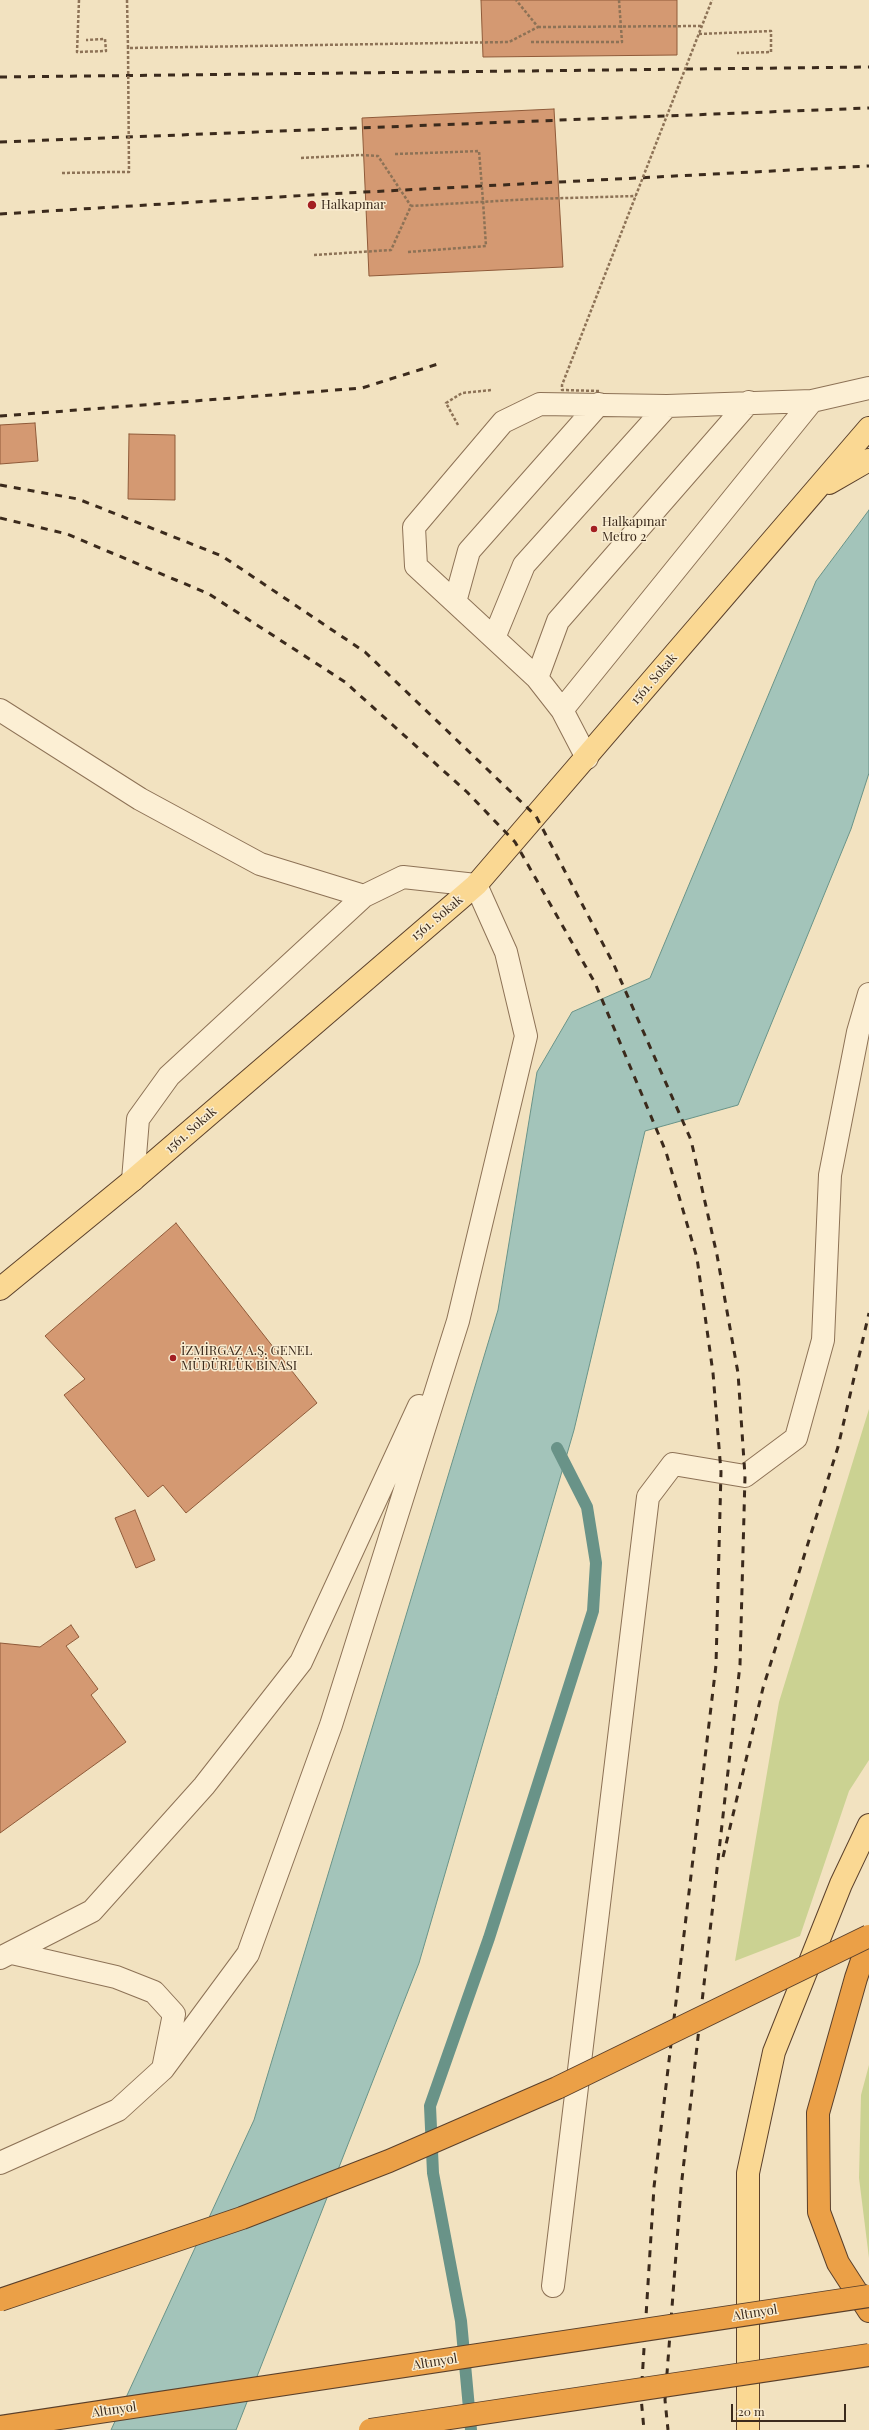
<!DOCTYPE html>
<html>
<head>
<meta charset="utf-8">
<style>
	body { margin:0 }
	#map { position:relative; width:869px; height:2430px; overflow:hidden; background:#f2e2c0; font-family:"Playfair Display",serif }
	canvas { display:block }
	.scale { position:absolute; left:731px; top:2404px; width:115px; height:18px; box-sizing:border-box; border:2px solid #3b2a1c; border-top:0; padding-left:5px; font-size:12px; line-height:14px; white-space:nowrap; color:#3b2a1c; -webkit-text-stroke:3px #f9ecd0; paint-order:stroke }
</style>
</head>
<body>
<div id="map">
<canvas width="869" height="2430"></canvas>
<div class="scale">20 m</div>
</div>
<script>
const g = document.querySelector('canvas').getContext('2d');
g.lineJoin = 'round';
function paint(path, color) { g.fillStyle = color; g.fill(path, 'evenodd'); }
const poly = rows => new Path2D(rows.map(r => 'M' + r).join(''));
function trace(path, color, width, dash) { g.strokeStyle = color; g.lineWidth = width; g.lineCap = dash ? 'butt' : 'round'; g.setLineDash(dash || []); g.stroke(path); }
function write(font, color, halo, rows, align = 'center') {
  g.font = font + ' "Playfair Display",serif'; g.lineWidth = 3; g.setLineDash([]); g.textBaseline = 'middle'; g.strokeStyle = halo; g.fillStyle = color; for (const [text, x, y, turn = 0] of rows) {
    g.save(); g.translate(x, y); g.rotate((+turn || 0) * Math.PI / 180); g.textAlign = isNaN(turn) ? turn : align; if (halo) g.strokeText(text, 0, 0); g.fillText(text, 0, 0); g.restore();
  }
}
paint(poly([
	[869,1409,869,1760,849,1791,800,1936,735,1961,779,1702],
	[869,2065,869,2258,859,2178,861,2095]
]), '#cbd292');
const water = poly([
	[869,510,869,773,851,829,738,1105,645,1131,574,1430,419,1963,236,2430,111,2430,254,2120,498,1310,537,1072,572,1012,650,978,816,581,869,510]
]);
paint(water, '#a3c4ba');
trace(water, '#699388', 1);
trace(poly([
	[471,2430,461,2321,433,2173,430,2106,489,1938,593,1611,596,1563,587,1507,557,1448]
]), '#699388', 12);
const building = poly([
	[481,0,677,0,677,55,483,57,481,0],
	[554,109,563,267,369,276,362,118,554,109],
	[35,423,38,461,0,464,0,425,35,423],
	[129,434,175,435,175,500,128,499,129,434],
	[176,1223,317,1403,186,1513,163,1485,148,1497,64,1395,85,1379,45,1336,176,1223],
	[135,1510,155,1560,136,1568,115,1518,135,1510],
	[71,1625,79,1637,66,1646,98,1689,91,1695,126,1742,0,1833,0,1643,40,1647,71,1625]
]);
paint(building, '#d49972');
trace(building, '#8f5a39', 1);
const minor = poly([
	[455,602,469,551,599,404],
	[494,638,524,565,667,406],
	[537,678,558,621,749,402],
	[0,710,140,799,260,864,364,896],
	[562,710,812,401],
	[587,758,562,710,537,678,416,566,414,527,503,422,540,404,667,406,812,401,869,388],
	[133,1180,138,1119,169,1076,364,896,403,877,476,885,506,952,526,1036,458,1321,331,1725,248,1954,163,2069],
	[0,1958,92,1911,204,1786,301,1662,419,1406],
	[0,2163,118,2110,163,2069,174,2014,154,1992,116,1977,12,1953],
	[553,2286,648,1497,673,1464,745,1476,796,1438,823,1340,830,1175,858,1032,869,994]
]);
const major = poly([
	[829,483,869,460],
	[0,1289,133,1180,476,885,869,428],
	[748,2430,748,2173,774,2052,841,1884,869,1825]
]);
const highway = poly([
	[869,1940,856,1978,818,2113,819,2212,838,2263,869,2311]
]);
trace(minor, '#8d7256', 24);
trace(major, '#5b402b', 24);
trace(highway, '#5b402b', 24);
trace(poly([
	[79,0,77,52,106,51,105,39,86,40],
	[127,0,128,48,509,42,538,27,516,0],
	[538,27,702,26],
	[699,34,771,31,771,52,737,53],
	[531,42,622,42,619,0],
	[395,154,455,152],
	[301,158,361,155],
	[62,173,112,172],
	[408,252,486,246,483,201],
	[314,255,391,250,411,206,532,199,636,196],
	[458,425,446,403,462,393,492,390]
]), '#8d7256', 2.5, [3, 2]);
trace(minor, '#fcefd4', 22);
trace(major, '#fad893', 22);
trace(highway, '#eba047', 22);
trace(poly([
	[0,77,869,67],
	[0,142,869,108],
	[0,214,327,194,869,166],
	[0,416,362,388,438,364],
	[0,485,78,499,222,556,365,652,536,816,614,965,691,1140,717,1255,738,1373,745,1476,740,1665,681,2188,665,2400,668,2430],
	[0,518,67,534,209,594,345,682,467,792,515,842,595,983,666,1152,697,1258,713,1373,721,1472,716,1665,654,2187,641,2397,644,2430],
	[723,1857,763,1688,838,1447,869,1313]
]), '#3b2a1c', 3, [7, 7]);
const highwayBridge = poly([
	[0,2300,242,2218,389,2161,557,2088,869,1936],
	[0,2427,869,2296],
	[370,2430,869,2355]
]);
trace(highwayBridge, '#5b402b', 24, []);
trace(poly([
	[455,152,479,151,483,201],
	[361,155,378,156,411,206],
	[112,172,129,172,128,48],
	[599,391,562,390,562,385,712,0]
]), '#8d7256', 2.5, [3, 2]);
trace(highwayBridge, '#eba047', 22);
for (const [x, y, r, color] of [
	[312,205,5,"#a31f22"],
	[594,529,4,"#a31f22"],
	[173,1358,4,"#a31f22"]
]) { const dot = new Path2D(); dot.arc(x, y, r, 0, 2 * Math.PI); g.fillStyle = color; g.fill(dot); trace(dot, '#f9ecd0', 1.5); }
write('13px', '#3b2a1c', '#f9ecd0', [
	["Halkapınar",321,205],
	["Halkapınar",602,522],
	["Metro 2",602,537],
	["İZMİRGAZ A.Ş. GENEL",181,1351],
	["MÜDÜRLÜK BİNASI",181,1366]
], 'left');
write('13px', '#3b2a1c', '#f9ecd0', [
	["1561. Sokak",654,679,-49],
	["1561. Sokak",437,918,-40],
	["1561. Sokak",191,1130,-41],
	["Altınyol",755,2313,-9],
	["Altınyol",435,2362,-9],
	["Altınyol",114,2410,-8]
]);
</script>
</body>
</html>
